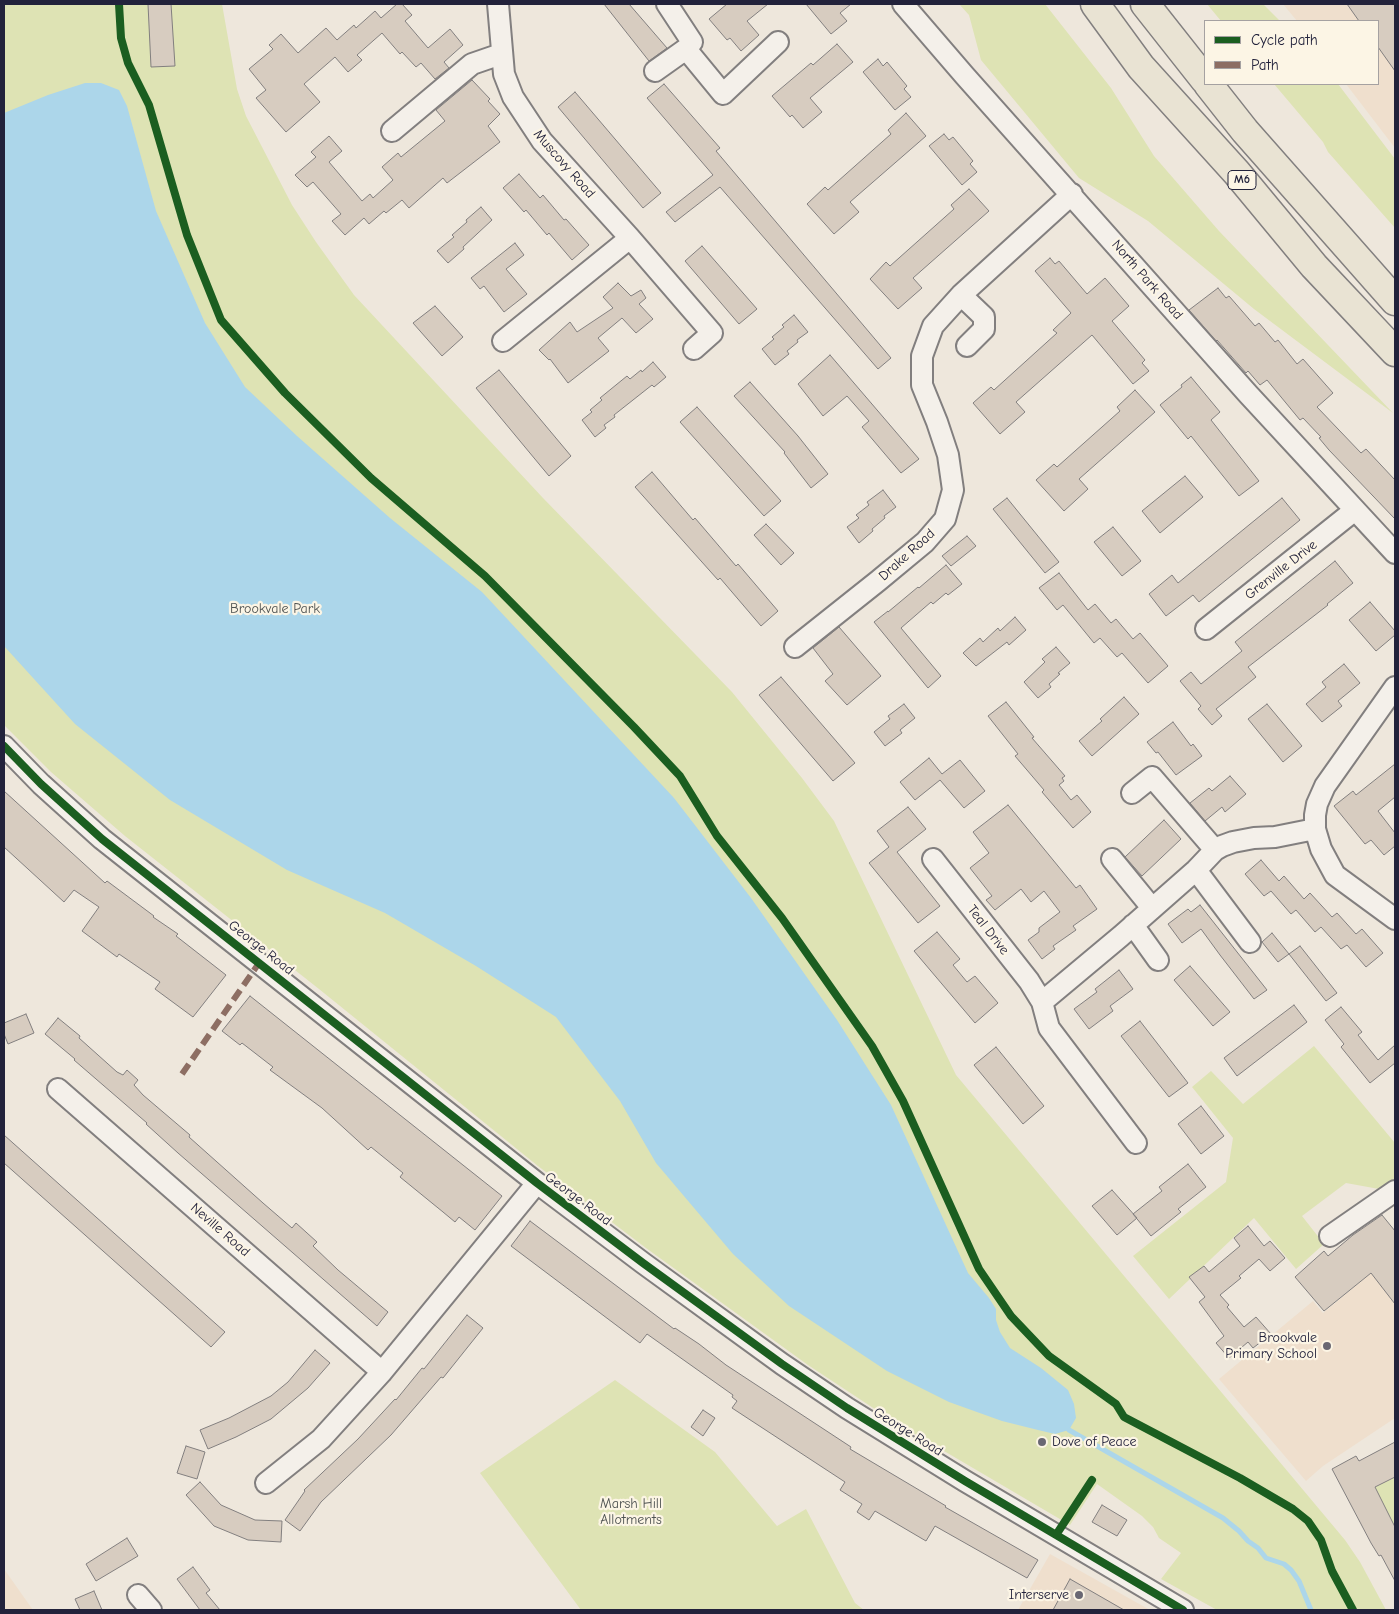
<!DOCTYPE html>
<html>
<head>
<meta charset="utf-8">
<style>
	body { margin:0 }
	#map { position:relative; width:1399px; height:1614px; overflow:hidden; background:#eee7dc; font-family:"Comic Neue",sans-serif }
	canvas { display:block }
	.frame { position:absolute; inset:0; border:5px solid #22223b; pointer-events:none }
	.legend { position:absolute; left:1204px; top:20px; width:175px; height:65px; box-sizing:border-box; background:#fcf5e5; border:1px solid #a5a1a1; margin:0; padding:6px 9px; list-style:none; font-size:15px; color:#22223b }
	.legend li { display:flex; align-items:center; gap:10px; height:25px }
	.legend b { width:25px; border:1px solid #a5a1a1 }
</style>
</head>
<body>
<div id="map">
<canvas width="1399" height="1614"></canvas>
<div class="frame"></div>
<ul class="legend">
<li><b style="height:6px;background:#1b5e20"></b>Cycle path</li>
<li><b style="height:6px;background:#8d6e63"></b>Path</li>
</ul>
</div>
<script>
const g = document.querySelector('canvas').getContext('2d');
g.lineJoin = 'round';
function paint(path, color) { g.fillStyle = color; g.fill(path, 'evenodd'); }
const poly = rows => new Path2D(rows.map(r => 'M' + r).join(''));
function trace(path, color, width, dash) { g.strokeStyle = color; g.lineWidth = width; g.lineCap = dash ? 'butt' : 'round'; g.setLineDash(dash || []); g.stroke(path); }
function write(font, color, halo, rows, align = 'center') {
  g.font = font + ' "Comic Neue",sans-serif'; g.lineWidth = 4.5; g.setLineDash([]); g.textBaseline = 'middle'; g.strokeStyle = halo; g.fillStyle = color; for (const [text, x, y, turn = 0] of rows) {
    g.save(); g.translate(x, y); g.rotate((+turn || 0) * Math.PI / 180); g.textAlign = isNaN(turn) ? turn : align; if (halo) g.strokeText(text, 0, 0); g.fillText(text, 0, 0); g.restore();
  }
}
paint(poly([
	[1283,4,1395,4,1395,148,1346,84,1378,84,1378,21,1297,21],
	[1395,1253,1395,1418,1323,1466,1306,1481,1219,1379,1313,1301,1323,1313],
	[1050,1554,1150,1610,1018,1610],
	[4,1569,33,1610,4,1610]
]), '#efdfcd');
paint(poly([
	[4,4,222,4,237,89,246,116,292,205,316,242,354,295,543,498,732,692,802,778,834,821,956,1075,1345,1540,1360,1562,1386,1610,1217,1610,1161,1579,1181,1553,1159,1538,1153,1527,1142,1516,1097,1484,1070,1525,893,1421,808,1365,646,1248,538,1166,319,989,125,836,51,772,4,725],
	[959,4,1045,4,1111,88,1154,156,1219,231,1393,413,1254,309,1148,221,1079,178,981,60,969,15],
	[1207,4,1263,4,1280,21,1221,21],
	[1274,84,1338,84,1395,159,1395,228,1328,152,1323,142],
	[1314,1046,1395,1143,1395,1178,1379,1189,1346,1183,1302,1216,1324,1244,1296,1269,1254,1218,1169,1299,1133,1256,1226,1182,1233,1138,1192,1087,1211,1071,1243,1104],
	[615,1380,715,1452,777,1526,806,1509,855,1603,864,1610,581,1610,480,1473],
	[1395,1477,1395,1523,1393,1524,1375,1487]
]), '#dee3b4');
paint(poly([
	[85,83,101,83,119,90,127,106,156,211,205,323,245,387,297,436,390,518,482,592,674,798,751,898,837,1020,891,1105,968,1273,989,1298,996,1309,996,1320,1000,1332,1010,1348,1041,1368,1068,1390,1074,1404,1076,1418,1069,1430,1055,1434,1038,1430,1002,1421,949,1402,887,1371,789,1306,733,1254,656,1163,620,1101,556,1017,476,966,385,913,287,870,170,800,75,724,4,646,4,113,48,95]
]), '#acd6ea');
trace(poly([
	[1069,1430,1223,1518,1239,1531,1248,1541,1258,1548,1266,1558,1284,1564,1291,1570,1299,1581,1311,1610]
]), '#acd6ea', 5);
const building = poly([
	[148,4,171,4,175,66,151,67,148,4],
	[397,4,402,4,412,15,405,21,428,48,450,29,463,45,444,62,449,68,435,79,421,63,416,67,402,52,400,54,382,33,357,55,362,60,348,72,335,57,304,84,320,102,286,132,256,98,266,90,249,69,273,49,269,45,281,34,298,53,326,28,337,40,354,25,356,28,375,11,381,18,397,4],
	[604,4,629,4,667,48,649,61,604,4],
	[727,4,768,4,747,21,759,35,741,51,730,38,727,40,709,19,727,4],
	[806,4,851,4,840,13,847,21,831,34,806,4],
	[1347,4,1395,4,1395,71,1378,47,1378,21,1359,21,1347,4],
	[837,44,853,62,810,98,822,112,803,128,792,115,790,117,772,96,811,63,813,65,837,44],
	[878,59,883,66,887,62,907,86,904,89,911,97,895,110,863,72,878,59],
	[472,80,490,99,488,101,500,114,488,126,500,142,447,183,443,178,409,208,402,200,386,213,384,211,369,224,364,218,345,235,332,221,341,214,313,182,307,187,295,175,316,157,311,152,329,136,342,151,329,162,362,201,370,194,373,198,393,180,382,167,398,153,401,157,445,121,436,110,472,80],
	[664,84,720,148,716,151,891,358,878,369,720,187,675,222,666,212,713,175,647,98,664,84],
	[575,92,661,193,643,208,558,107,575,92],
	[906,113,926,136,850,202,859,212,834,234,807,204,825,187,828,190,891,134,888,130,906,113],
	[944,134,949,140,953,137,973,161,970,164,977,172,962,185,929,146,944,134],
	[519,174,540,198,543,195,564,220,566,219,589,245,572,260,549,233,547,235,526,210,524,212,503,188,519,174],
	[969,189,989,211,913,278,922,288,898,309,870,279,886,262,890,266,954,209,951,205,969,189],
	[481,207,492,220,463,247,464,249,448,263,437,251,454,237,452,235,467,222,466,220,481,207],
	[515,243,524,255,506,269,527,294,504,312,484,286,480,289,471,278,515,243],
	[702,246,757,309,739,324,685,261,702,246],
	[1050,258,1055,264,1059,261,1087,294,1105,278,1129,306,1112,321,1145,360,1142,363,1149,371,1133,384,1092,335,1016,402,1025,412,1000,434,973,403,991,387,994,390,1057,333,1053,330,1071,313,1035,271,1050,258],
	[618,283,631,296,641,290,646,298,639,304,653,319,636,333,622,318,598,338,609,351,568,383,550,359,549,360,539,350,570,322,577,332,613,308,603,297,618,283],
	[1218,288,1226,298,1229,296,1255,326,1259,323,1275,342,1278,340,1297,364,1303,359,1333,393,1317,407,1361,453,1366,449,1395,480,1395,519,1329,450,1319,438,1321,437,1303,418,1300,420,1267,380,1260,385,1248,371,1246,373,1217,340,1216,341,1189,310,1218,288],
	[435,306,463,337,442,356,413,323,435,306],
	[794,315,808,332,797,340,798,342,787,351,789,354,775,365,762,349,774,339,772,337,784,327,782,325,794,315],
	[830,355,919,459,901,473,862,427,869,421,847,396,823,416,798,384,830,355],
	[653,362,666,377,654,387,652,385,614,415,615,417,604,425,606,428,595,437,582,420,592,412,590,410,602,400,600,398,627,376,630,379,641,370,642,372,653,362],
	[499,370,571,456,549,476,476,388,499,370],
	[1191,377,1220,412,1211,420,1259,481,1239,496,1191,436,1188,439,1160,405,1182,387,1181,385,1191,377],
	[750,382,798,436,828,474,811,488,784,453,785,452,734,396,750,382],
	[1135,390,1155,412,1079,479,1088,489,1064,511,1036,480,1054,464,1057,467,1120,411,1117,407,1135,390],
	[697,407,781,501,764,516,680,422,697,407],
	[652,472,693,520,695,518,736,566,738,564,778,611,761,626,720,578,718,580,635,487,652,472],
	[1185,476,1203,497,1160,533,1142,511,1185,476],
	[883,490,896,507,884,516,885,518,872,529,873,531,859,543,847,527,859,518,856,515,869,505,867,502,883,490],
	[1007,498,1059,562,1045,573,993,509,1007,498],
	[1282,498,1300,520,1199,602,1193,595,1166,616,1149,594,1172,575,1178,583,1282,498],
	[766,524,794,553,781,565,754,535,766,524],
	[1113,527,1141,561,1122,576,1094,542,1113,527],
	[967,536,976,546,951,566,942,556,967,536],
	[1335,561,1353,583,1327,604,1328,605,1248,667,1256,677,1216,709,1222,716,1212,725,1198,709,1201,706,1180,681,1191,672,1201,684,1242,651,1235,642,1335,561],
	[946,565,962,584,948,595,946,593,933,604,931,602,901,628,941,676,928,688,874,622,888,611,888,612,918,587,919,588,946,565],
	[1059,573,1088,610,1095,604,1111,623,1116,619,1133,639,1140,633,1168,666,1148,683,1122,653,1117,657,1100,638,1094,643,1063,605,1057,610,1039,588,1059,573],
	[1370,602,1395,631,1395,635,1376,651,1349,620,1370,602],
	[1015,617,1026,630,1009,645,1007,642,976,666,963,653,980,638,983,642,998,628,1000,631,1015,617],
	[839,627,881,676,847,705,825,681,833,674,813,648,839,627],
	[1056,647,1070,663,1058,673,1060,674,1049,684,1051,687,1038,698,1024,682,1045,662,1042,659,1056,647],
	[1344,664,1360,683,1338,701,1342,706,1322,722,1306,704,1326,687,1322,682,1344,664],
	[781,677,855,763,833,781,759,695,781,677],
	[1124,697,1139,714,1092,756,1079,741,1102,721,1100,719,1124,697],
	[1006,702,1034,737,1032,738,1065,776,1062,778,1064,781,1059,785,1071,800,1077,795,1091,812,1073,828,1042,792,1044,790,1015,756,1018,754,988,716,1006,702],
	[904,704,915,718,900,730,902,733,885,746,874,732,890,719,888,716,904,704],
	[1267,704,1302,746,1283,762,1248,719,1267,704],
	[1173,722,1191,746,1193,744,1202,756,1176,775,1158,752,1156,753,1147,742,1173,722],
	[929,758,942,774,960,760,985,791,964,808,940,780,915,800,900,782,929,758],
	[1395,764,1395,797,1378,811,1395,833,1395,846,1384,855,1371,840,1365,844,1334,806,1353,791,1356,795,1395,764],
	[1230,776,1246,794,1225,812,1222,807,1205,821,1190,803,1209,788,1212,791,1230,776],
	[4,791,105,883,107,881,154,916,153,917,178,934,176,936,226,975,193,1017,155,989,160,982,119,954,117,957,82,931,99,907,74,890,64,902,4,847,4,791],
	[1008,805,1076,888,1080,885,1097,909,1073,926,1076,930,1053,946,1055,949,1042,959,1028,940,1039,932,1039,928,1060,912,1044,891,1031,902,1021,889,995,910,986,900,992,896,970,868,989,853,973,832,1008,805],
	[908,807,926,829,897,852,940,906,918,923,869,863,889,847,877,831,908,807],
	[1164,820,1181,839,1142,876,1125,857,1164,820],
	[1261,860,1279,881,1284,876,1304,899,1310,893,1332,917,1337,913,1356,934,1362,929,1383,953,1366,967,1347,945,1341,949,1321,927,1315,932,1296,910,1291,914,1271,891,1264,896,1245,874,1261,860],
	[1200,905,1267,990,1254,999,1220,955,1201,929,1182,943,1168,924,1188,909,1191,912,1200,905],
	[937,932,960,959,953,965,967,982,975,976,998,1003,975,1023,914,951,937,932],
	[1272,933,1289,954,1278,962,1262,942,1272,933],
	[1300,946,1337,993,1326,1001,1289,954,1300,946],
	[1190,966,1230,1012,1213,1026,1174,980,1190,966],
	[1119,970,1133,989,1110,1006,1113,1011,1089,1029,1074,1009,1097,992,1095,989,1119,970],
	[250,996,502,1196,475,1230,459,1217,455,1222,443,1212,400,1177,403,1173,371,1147,368,1150,322,1108,270,1070,273,1067,242,1043,240,1045,222,1031,250,996],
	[1294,1005,1307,1022,1237,1076,1224,1058,1294,1005],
	[1341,1007,1362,1032,1358,1035,1378,1060,1395,1045,1395,1063,1370,1083,1341,1047,1344,1044,1325,1020,1341,1007],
	[26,1014,34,1033,8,1044,4,1034,4,1023,26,1014],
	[58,1018,80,1036,79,1038,117,1072,123,1075,127,1070,138,1080,134,1085,143,1095,190,1135,189,1137,263,1203,292,1228,296,1223,317,1242,313,1246,338,1270,388,1312,377,1326,178,1153,146,1124,147,1123,74,1060,75,1059,45,1034,58,1018],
	[1140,1021,1188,1083,1169,1097,1121,1036,1140,1021],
	[996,1047,1044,1106,1023,1124,974,1065,996,1047],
	[1201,1106,1224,1136,1201,1154,1178,1124,1201,1106],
	[4,1135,225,1332,211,1347,4,1163,4,1135],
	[1188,1164,1206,1187,1178,1209,1181,1212,1151,1236,1133,1214,1162,1191,1159,1187,1188,1164],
	[1112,1190,1137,1218,1117,1235,1092,1206,1112,1190],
	[1382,1215,1395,1231,1395,1304,1371,1273,1324,1311,1295,1277,1324,1251,1328,1256,1353,1235,1382,1215],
	[530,1221,674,1329,675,1328,699,1344,726,1365,851,1447,850,1449,946,1506,945,1507,1038,1560,1027,1578,935,1526,926,1541,875,1511,869,1520,857,1512,862,1504,840,1490,845,1482,732,1408,737,1401,732,1397,733,1395,647,1334,640,1343,511,1246,530,1221],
	[1248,1226,1264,1246,1270,1241,1285,1258,1270,1271,1259,1259,1239,1276,1241,1278,1220,1295,1229,1305,1227,1307,1244,1327,1256,1317,1271,1334,1253,1348,1248,1342,1229,1358,1216,1343,1224,1336,1199,1302,1205,1297,1189,1277,1204,1266,1209,1272,1240,1246,1234,1238,1248,1226],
	[467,1315,483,1328,443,1378,441,1377,391,1435,321,1502,300,1531,285,1520,305,1491,304,1490,358,1439,395,1399,396,1400,422,1368,424,1369,467,1315],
	[315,1350,330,1363,308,1388,271,1419,236,1437,208,1449,200,1430,229,1418,271,1396,288,1382,315,1350],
	[703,1410,715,1418,703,1436,691,1427,703,1410],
	[1395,1442,1395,1477,1375,1487,1395,1527,1395,1581,1381,1555,1379,1556,1371,1543,1332,1469,1356,1456,1359,1461,1395,1442],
	[186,1446,205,1452,197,1479,177,1473,186,1446],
	[200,1482,221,1505,255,1520,282,1521,281,1542,248,1540,214,1526,186,1495,200,1482],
	[1102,1505,1127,1520,1117,1536,1092,1522,1102,1505],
	[127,1538,138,1556,96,1581,86,1564,127,1538],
	[193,1567,210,1590,206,1593,220,1610,200,1610,177,1579,193,1567],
	[1070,1579,1124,1610,1053,1610,1070,1579],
	[94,1591,102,1610,80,1610,75,1599,94,1591]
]);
paint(building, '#d7ccc0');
trace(building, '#827f7f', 1);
const minor = poly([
	[498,4,504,74,513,97,542,141,630,238,712,333,694,349],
	[903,4,965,76,1248,394,1395,553],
	[686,49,723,94,778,42],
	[655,71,686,49,692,42,667,4],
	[392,131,472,64,501,54],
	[961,295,984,317,984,329,967,346],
	[503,341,630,238],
	[1206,629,1355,510],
	[795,647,878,581,925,542,945,519,953,490,948,455,937,422,922,385,922,356,933,326,961,295,1072,194],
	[1395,687,1325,786,1317,804,1315,815,1315,829,1321,849,1335,875,1395,919],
	[4,746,41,784,102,839,537,1183,643,1263,782,1364,847,1408,965,1481,1183,1610],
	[1132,793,1152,777,1215,850],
	[933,859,1029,981,1042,1002,1049,1028,1136,1143],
	[1112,859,1152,908],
	[1196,870,1250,942],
	[1133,925,1158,960],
	[1042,1002,1121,936,1196,870,1215,850,1222,846,1233,842,1254,838,1275,837,1315,829],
	[58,1089,382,1372],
	[1330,1236,1395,1191],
	[266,1483,321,1439,382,1372,537,1183],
	[138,1595,151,1610]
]);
const highway = poly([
	[1095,4,1141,67,1237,173,1314,266,1395,352],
	[1145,4,1205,80],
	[1208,84,1245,131,1395,301]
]);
trace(minor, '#827f7f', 24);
trace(highway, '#827f7f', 31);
trace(minor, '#f4f0ea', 20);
trace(highway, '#e9e3d3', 28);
trace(poly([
	[182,1074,259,963]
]), '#8d6e63', 6, [12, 6]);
trace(poly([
	[119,4,121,38,128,63,149,105,187,235,221,320,285,393,371,478,485,576,634,727,680,776,717,836,782,918,872,1046,903,1101,979,1269,1011,1316,1049,1356,1116,1404,1124,1417,1240,1478,1293,1509,1308,1521,1321,1540,1332,1571,1353,1610],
	[4,746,41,784,102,839,537,1183,643,1263,782,1364,847,1408,965,1481,1183,1610],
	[1056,1535,1092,1480]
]), '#1b5e20', 8);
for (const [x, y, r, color] of [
	[1327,1346,5,"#696773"],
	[1042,1442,5,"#696773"],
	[1079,1595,5,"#696773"]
]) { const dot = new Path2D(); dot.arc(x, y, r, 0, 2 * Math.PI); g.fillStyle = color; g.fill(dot); trace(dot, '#fcf5e5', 2); }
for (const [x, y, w] of [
	[1242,180,28]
]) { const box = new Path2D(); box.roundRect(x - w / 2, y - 9.5, w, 19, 4); g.fillStyle = '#fcf5e5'; g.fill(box); trace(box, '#22223b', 1); }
write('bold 12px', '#22223b', null, [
	["M6",1242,180]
]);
write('14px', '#22223b', '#fcf5e5', [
	["Muscovy Road",564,164,49],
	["North Park Road",1147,280,49],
	["Drake Road",907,555,-42],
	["Grenville Drive",1281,570,-38],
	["Teal Drive",988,930,52],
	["George Road",261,948,38],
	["George Road",578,1199,37],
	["Neville Road",220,1230,41],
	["George Road",908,1432,32]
]);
write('14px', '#4e5251', '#fcf5e5', [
	["Brookvale Park",275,609],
	["Marsh Hill",631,1504],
	["Allotments",631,1520]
]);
write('14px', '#22223b', '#fcf5e5', [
	["Brookvale",1317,1338],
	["Primary School",1317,1354],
	["Dove of Peace",1052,1442,"left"],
	["Interserve",1069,1595]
], 'right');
</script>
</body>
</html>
